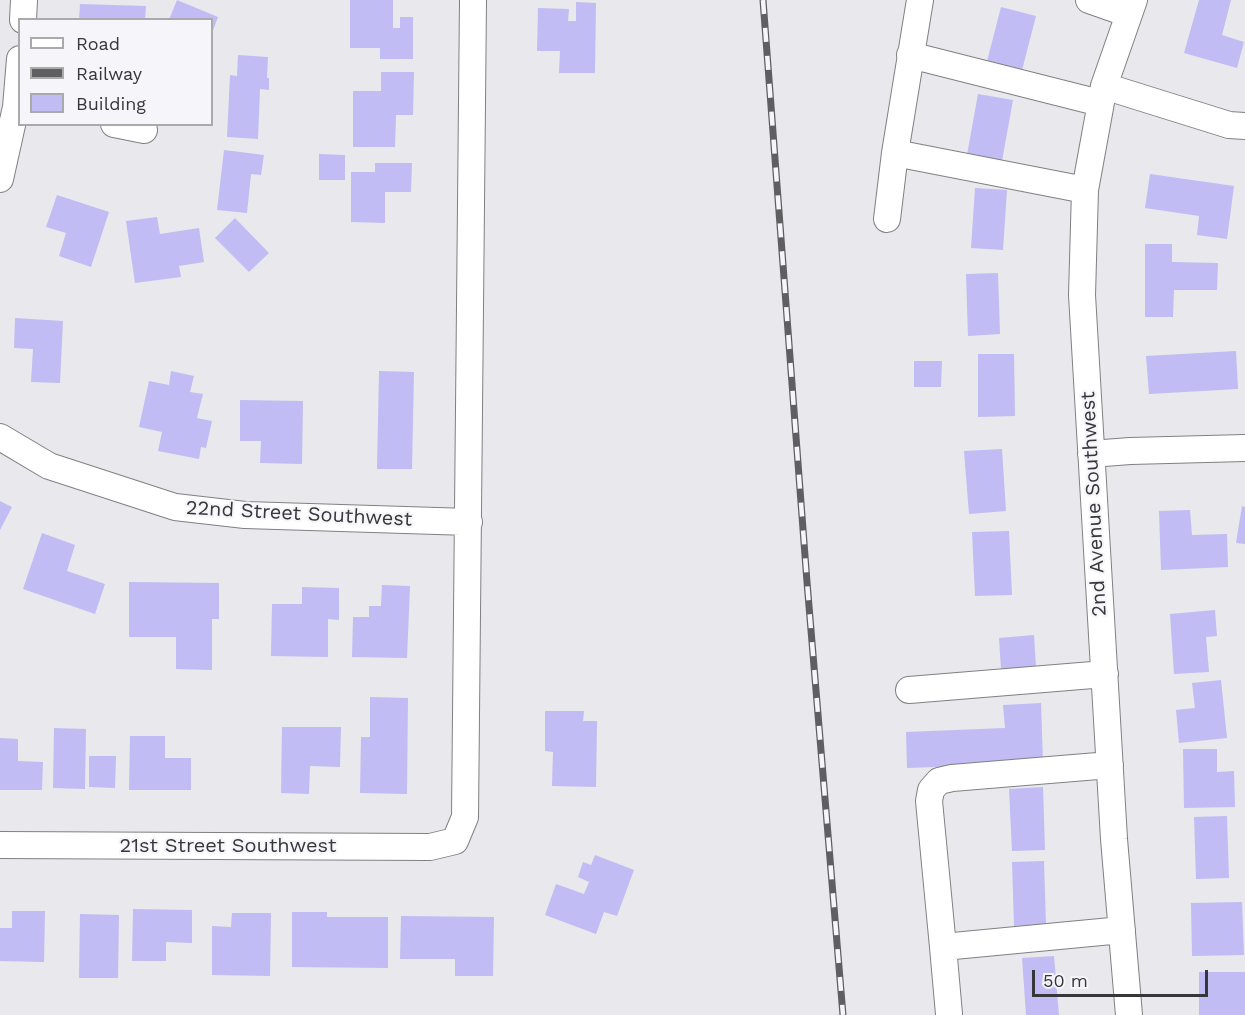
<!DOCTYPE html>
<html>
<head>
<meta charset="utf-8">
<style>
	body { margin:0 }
	#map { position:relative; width:1245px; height:1015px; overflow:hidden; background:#e8e8ed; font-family:"Work Sans",sans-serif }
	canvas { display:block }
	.legend { position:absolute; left:18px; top:18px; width:195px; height:108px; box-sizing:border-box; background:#f6f5fa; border:2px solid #aaa9ac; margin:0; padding:8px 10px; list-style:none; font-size:18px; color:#373638 }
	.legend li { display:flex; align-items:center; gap:12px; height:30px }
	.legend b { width:30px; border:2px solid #aaa9ac }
	.scale { position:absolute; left:1032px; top:970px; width:176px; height:27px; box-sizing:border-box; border:3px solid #373638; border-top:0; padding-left:8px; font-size:18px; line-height:21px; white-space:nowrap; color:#373638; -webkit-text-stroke:4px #f6f5fa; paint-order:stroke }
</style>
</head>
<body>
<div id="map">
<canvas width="1245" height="1015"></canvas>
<ul class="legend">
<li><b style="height:8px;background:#fff"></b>Road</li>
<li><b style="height:8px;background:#5f5f61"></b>Railway</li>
<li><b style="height:16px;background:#c1bcf3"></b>Building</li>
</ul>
<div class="scale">50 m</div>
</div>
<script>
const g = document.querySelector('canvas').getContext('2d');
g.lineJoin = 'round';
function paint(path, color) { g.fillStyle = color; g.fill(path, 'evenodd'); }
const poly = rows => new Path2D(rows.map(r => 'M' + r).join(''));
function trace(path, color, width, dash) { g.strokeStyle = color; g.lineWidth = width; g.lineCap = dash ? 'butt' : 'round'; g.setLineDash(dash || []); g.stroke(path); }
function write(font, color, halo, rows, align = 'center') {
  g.font = font + ' "Work Sans",sans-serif'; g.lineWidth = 4.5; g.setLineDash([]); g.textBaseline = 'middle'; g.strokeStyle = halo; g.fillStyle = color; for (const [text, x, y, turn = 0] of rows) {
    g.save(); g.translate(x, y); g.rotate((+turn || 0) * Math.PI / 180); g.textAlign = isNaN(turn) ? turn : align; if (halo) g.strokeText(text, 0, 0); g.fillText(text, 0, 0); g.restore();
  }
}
paint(poly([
	[177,0,218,17,212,33,212,20,169,20],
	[350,0,393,0,393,28,400,28,400,17,413,17,413,59,380,59,380,48,350,48],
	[1199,0,1231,0,1222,35,1244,42,1237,68,1184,53],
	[576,2,596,3,595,73,559,73,560,51,537,51,538,8,569,9,568,21,576,21],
	[80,4,146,6,145,20,79,20],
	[1001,7,1036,16,1020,78,985,69],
	[238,55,268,57,267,78,269,78,269,90,260,89,258,139,227,137,230,75,237,76],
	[381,72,414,72,413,115,396,115,395,147,353,147,353,91,381,91],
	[978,94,1013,100,1002,161,967,155],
	[224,150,264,155,261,175,251,174,247,213,217,210],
	[319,154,345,155,345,180,319,180],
	[375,163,412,163,411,192,385,192,385,223,351,222,351,172,375,172],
	[1150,174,1234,186,1227,239,1197,235,1199,216,1145,208],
	[975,188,1007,190,1003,250,971,248],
	[57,195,109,212,91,267,59,256,66,233,46,227],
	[157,217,160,234,199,228,204,262,179,266,181,277,135,283,126,221],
	[235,218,269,253,249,272,215,238],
	[1145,244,1172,244,1172,262,1218,263,1217,290,1174,290,1173,317,1145,317],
	[998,273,1000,334,968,336,966,274],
	[15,318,63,321,60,383,31,382,33,349,14,348],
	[1236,351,1238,389,1149,394,1146,356],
	[978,354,1014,354,1015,416,978,417],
	[914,361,942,361,941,387,914,387],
	[171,371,194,376,190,392,203,394,197,418,212,421,206,448,201,447,199,459,158,451,162,432,139,427,149,381,169,385],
	[379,371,414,372,412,469,377,469],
	[240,400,303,401,302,464,260,463,261,441,240,441],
	[1002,449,1006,511,969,514,964,451],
	[0,501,12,507,0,530],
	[1242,506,1245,507,1245,544,1236,543],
	[1190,510,1192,535,1227,534,1228,567,1161,570,1159,511],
	[1009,531,1012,595,975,596,972,532],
	[42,533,75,545,67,571,105,584,95,614,23,589],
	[129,582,219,583,219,619,212,619,212,670,176,669,176,637,129,637],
	[382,585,410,586,407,658,352,657,353,617,369,617,369,606,381,606],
	[302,587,339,588,339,620,328,619,328,657,271,656,272,604,302,604],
	[1215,610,1217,636,1206,637,1209,672,1174,674,1170,614],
	[1034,635,1036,667,1001,669,999,638],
	[1221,680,1227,738,1179,743,1176,710,1195,708,1192,683],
	[370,697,408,698,407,794,360,793,361,737,370,737],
	[1041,703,1043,763,907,768,906,732,1005,728,1003,705],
	[545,711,584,711,583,721,597,721,596,787,552,786,553,752,545,751],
	[282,727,341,727,340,767,310,766,309,794,281,793],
	[54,728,86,729,85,789,53,788],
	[130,736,165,736,165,758,191,758,191,790,129,790],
	[0,738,18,739,18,761,43,762,42,790,0,790],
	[1183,749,1217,749,1217,772,1234,771,1235,807,1184,808],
	[89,756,116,756,115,788,89,787],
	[1043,787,1045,850,1012,851,1009,789],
	[1227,816,1229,878,1196,879,1194,817],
	[595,855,634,870,617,916,604,912,596,934,545,915,556,884,584,894,589,882,578,877,583,862,591,865],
	[1044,861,1046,925,1014,926,1012,862],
	[1242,902,1244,955,1192,956,1191,903],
	[133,909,192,910,192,943,166,942,166,961,132,961],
	[12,911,45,911,44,962,0,961,0,928,12,928],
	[292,912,327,912,327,917,388,917,388,968,292,967],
	[232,913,271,913,270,976,212,975,212,926,231,927],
	[80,914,119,915,118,978,79,978],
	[401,916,494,917,493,976,455,976,455,959,400,959],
	[1054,956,1059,1015,1026,1015,1022,958],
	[1199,972,1245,972,1245,1015,1199,1015]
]), '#c1bcf3');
const minor = poly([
	[1089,0,1129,14],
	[23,20,24,0],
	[910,55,1100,103],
	[1104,86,1229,125,1245,126],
	[114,124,144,130],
	[895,153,1085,190],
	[0,179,16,107,20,59],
	[887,219,895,153,920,0],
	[0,437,49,466,175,507,245,515,469,522],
	[1091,454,1130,451,1245,448],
	[909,690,1105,674],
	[1110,765,952,778,939,781,931,790,929,801,943,947,1122,930],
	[0,845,430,847,455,841,465,817,473,0],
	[943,947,949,1014],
	[1129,1015,1114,839,1082,295,1085,190,1104,86,1134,0]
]);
trace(minor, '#808084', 28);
trace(minor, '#fff', 26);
const rail = poly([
	[763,0,807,582,843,1015]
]);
trace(rail, '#5f5f61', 7);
trace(rail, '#f6f5fa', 4.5, [14]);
write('20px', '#373638', '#f6f5fa', [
	["2nd Avenue Southwest",1094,504,-93],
	["22nd Street Southwest",299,514,3],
	["21st Street Southwest",228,846]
]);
</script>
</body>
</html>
